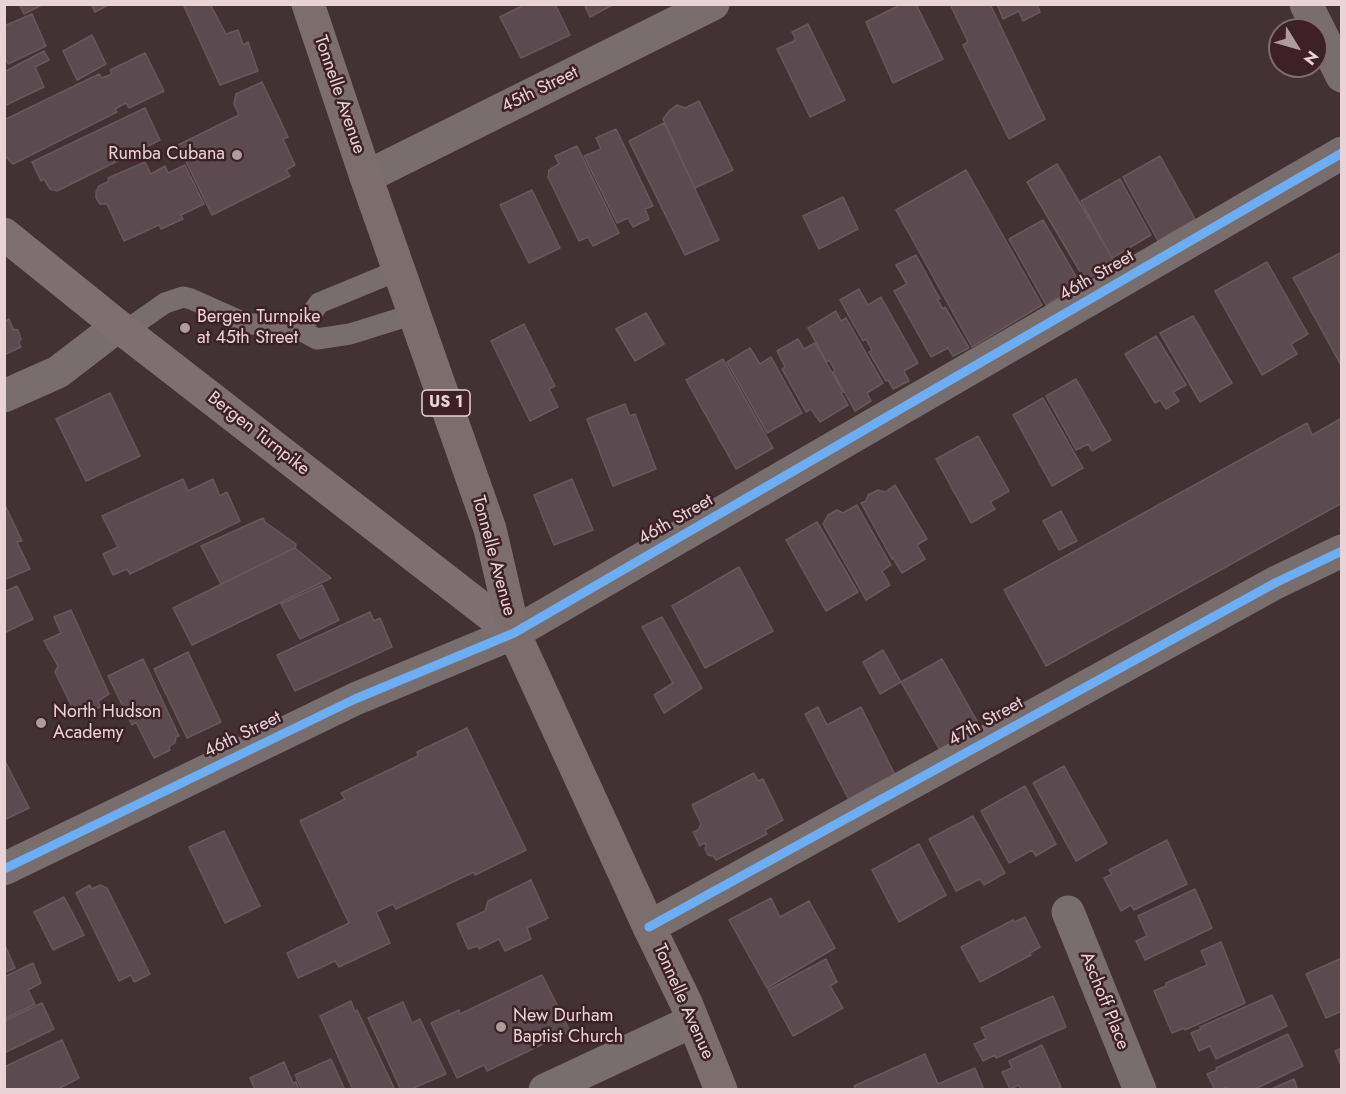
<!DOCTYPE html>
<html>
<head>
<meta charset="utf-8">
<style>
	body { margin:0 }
	#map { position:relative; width:1346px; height:1094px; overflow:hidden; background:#423234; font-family:Jost,sans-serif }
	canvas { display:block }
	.frame { position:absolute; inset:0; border:6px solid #e8d4d6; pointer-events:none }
	.north { position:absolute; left:1268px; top:18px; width:60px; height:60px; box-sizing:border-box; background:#3e2126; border:2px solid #82696c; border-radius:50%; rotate:127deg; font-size:16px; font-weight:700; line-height:24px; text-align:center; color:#e8d4d6 }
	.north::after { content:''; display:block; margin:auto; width:21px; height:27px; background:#ae9b9d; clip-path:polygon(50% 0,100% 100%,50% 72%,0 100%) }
</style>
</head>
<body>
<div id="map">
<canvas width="1346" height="1094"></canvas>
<div class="frame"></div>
<div class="north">N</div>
</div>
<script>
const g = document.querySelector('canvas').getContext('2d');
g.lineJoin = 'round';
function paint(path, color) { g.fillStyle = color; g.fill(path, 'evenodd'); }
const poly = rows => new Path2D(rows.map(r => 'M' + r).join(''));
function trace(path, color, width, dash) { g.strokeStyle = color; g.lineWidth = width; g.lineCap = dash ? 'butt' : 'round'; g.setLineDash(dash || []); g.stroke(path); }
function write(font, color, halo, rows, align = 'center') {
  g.font = font + ' Jost,sans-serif'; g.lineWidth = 5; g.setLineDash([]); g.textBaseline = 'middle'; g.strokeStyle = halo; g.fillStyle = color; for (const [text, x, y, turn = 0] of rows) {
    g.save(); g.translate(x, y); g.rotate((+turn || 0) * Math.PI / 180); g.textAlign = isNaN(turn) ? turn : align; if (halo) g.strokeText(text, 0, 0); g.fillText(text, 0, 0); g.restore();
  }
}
const building = poly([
	[19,4,44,4,24,14,19,4],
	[91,4,110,4,95,12,91,4],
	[183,4,210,4,226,34,238,30,243,45,248,42,258,71,220,85,183,4],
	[526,4,555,4,570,35,521,58,500,17,526,4],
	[584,4,614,4,590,17,584,4],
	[902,4,916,4,943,59,893,83,866,22,902,4],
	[950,4,990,4,1045,119,1009,139,963,45,968,42,950,4],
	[997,4,1037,4,1040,12,1023,21,1019,11,1003,19,997,4],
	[32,14,46,46,8,64,4,56,4,26,32,14],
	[808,24,845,100,810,117,777,49,794,41,795,38,792,32,808,24],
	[92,35,106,64,77,80,63,51,92,35],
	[44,51,49,60,35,67,44,87,4,106,4,72,44,51],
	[145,53,164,91,129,108,126,103,115,109,117,112,13,164,4,155,4,120,99,74,102,78,112,74,110,70,145,53],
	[262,82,288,137,283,139,295,165,286,170,290,176,212,215,178,145,239,115,234,104,236,94,262,82],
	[699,101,733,170,695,188,663,119,670,110,677,105,685,108,699,101],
	[145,108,160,140,57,191,50,189,44,179,41,181,32,162,145,108],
	[664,123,719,240,685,255,629,141,664,123],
	[616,129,653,206,645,209,649,219,633,227,628,218,617,223,584,156,601,149,596,138,616,129],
	[577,146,619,233,593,246,588,237,579,241,548,177,549,170,559,164,555,156,577,146],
	[1160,156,1195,219,1158,241,1123,177,1160,156],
	[145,162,151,174,165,166,168,173,185,165,204,204,181,215,183,219,161,229,159,225,124,241,107,204,100,204,96,198,96,192,99,186,109,181,108,178,145,162],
	[1057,164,1115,263,1085,280,1027,182,1057,164],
	[966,170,1042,305,972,347,896,210,966,170],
	[1120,179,1151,235,1112,258,1081,201,1120,179],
	[532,190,560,248,529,263,500,205,532,190],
	[843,197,858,229,819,249,803,216,843,197],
	[1043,220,1081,285,1046,305,1009,239,1043,220],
	[1342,252,1342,367,1293,278,1342,252],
	[916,255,940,299,937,299,943,309,945,307,969,348,953,356,948,348,931,357,894,291,907,284,896,265,916,255],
	[1267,262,1308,334,1291,344,1297,354,1262,375,1215,291,1267,262],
	[859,289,868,305,881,297,918,363,904,371,909,381,893,389,888,380,886,381,869,352,872,350,866,339,863,341,840,300,859,289],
	[836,311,841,321,846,318,883,383,867,393,871,401,855,411,833,372,835,371,829,360,827,362,808,328,836,311],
	[646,313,664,344,635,361,616,329,646,313],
	[1193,316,1232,383,1200,402,1160,333,1193,316],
	[9,319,13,329,18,330,21,339,19,343,21,347,4,355,4,322,9,319],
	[524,324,555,386,549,389,558,407,530,421,491,341,524,324],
	[1156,336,1186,385,1173,392,1179,401,1166,409,1160,400,1155,403,1125,354,1156,336],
	[798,339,804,349,815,343,843,392,841,393,848,405,820,422,811,409,806,412,782,369,785,367,777,351,798,339],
	[750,348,760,364,771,357,802,413,767,433,727,362,750,348],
	[723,359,773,448,736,469,686,380,723,359],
	[1076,379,1111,440,1092,451,1088,444,1076,450,1046,396,1076,379],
	[110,393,140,456,86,481,56,419,110,393],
	[1043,398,1083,468,1052,486,1013,415,1043,398],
	[625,404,630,416,635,414,656,469,613,486,587,419,625,404],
	[1342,418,1342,503,1046,666,1004,590,1307,423,1312,435,1342,418],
	[978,436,1009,491,990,502,995,509,971,523,936,459,978,436],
	[183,479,188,491,213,479,220,496,227,492,240,521,130,574,127,569,113,575,103,554,118,547,102,516,183,479],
	[572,479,593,530,554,545,534,495,572,479],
	[895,485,927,539,917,545,925,559,902,573,893,558,892,559,861,503,866,501,868,495,878,490,885,492,895,485],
	[4,503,22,541,17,542,30,569,4,580,4,503],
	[857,505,891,565,882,571,890,585,866,600,823,524,828,515,837,510,843,513,857,505],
	[1061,511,1077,541,1059,550,1043,521,1061,511],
	[263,518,265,522,296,544,295,548,221,584,201,546,263,518],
	[817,522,858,592,826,611,786,540,817,522],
	[295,548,331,578,192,645,173,608,295,548],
	[739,567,773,631,705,668,672,606,739,567],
	[322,585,339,620,300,639,281,604,322,585],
	[17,586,33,619,4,633,4,592,17,586],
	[71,610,109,694,98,701,100,707,90,712,87,706,74,711,55,672,58,666,44,641,61,633,54,617,71,610],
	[370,612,374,621,380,618,392,647,295,691,277,655,370,612],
	[662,617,702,688,664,713,654,695,673,683,642,627,662,617],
	[883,650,901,682,880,694,863,662,883,650],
	[188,652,221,722,187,738,154,669,188,652],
	[143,659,179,736,176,737,175,743,169,747,170,750,154,758,136,722,132,725,108,676,143,659],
	[942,659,981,728,941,752,901,682,942,659],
	[818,707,827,725,861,707,895,775,849,800,805,714,818,707],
	[467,728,526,850,475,875,474,872,396,909,393,904,376,912,390,943,339,967,335,961,298,978,287,953,349,923,300,821,345,799,341,793,418,756,417,752,467,728],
	[4,759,29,808,4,820,4,759],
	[1064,766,1107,843,1076,861,1033,783,1064,766],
	[754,773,758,781,763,779,783,820,765,830,767,834,716,860,713,856,708,855,705,849,706,845,704,843,700,846,693,832,698,830,701,824,692,805,754,773],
	[1025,786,1056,844,1036,856,1032,850,1009,863,981,811,1025,786],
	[973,816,1005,873,984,885,980,879,956,891,929,839,973,816],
	[224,831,260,906,225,923,189,847,224,831],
	[1167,840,1187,884,1134,910,1131,905,1121,911,1104,878,1112,874,1109,870,1167,840],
	[919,844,946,895,899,922,872,870,919,844],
	[531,880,548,918,527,928,531,939,505,951,499,939,479,949,478,946,468,949,457,924,485,911,488,901,531,880],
	[90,885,92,889,100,885,107,888,150,974,134,982,131,975,119,981,76,893,90,885],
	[1195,889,1212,928,1145,960,1136,941,1147,936,1138,916,1195,889],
	[64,897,84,935,53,950,34,912,64,897],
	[771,898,780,917,809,901,835,948,767,988,729,920,771,898],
	[1025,917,1040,947,1030,953,1031,955,980,982,961,947,1013,920,1015,922,1025,917],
	[1221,942,1245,1003,1185,1030,1184,1028,1172,1033,1154,991,1166,986,1166,983,1207,965,1201,951,1221,942],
	[4,943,15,968,4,973,4,943],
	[1342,958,1342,1011,1326,1018,1306,974,1342,958],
	[826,959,837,982,830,986,843,1008,793,1036,768,990,826,959],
	[33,963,41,983,28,990,35,1004,4,1019,4,977,33,963],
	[542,975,570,1031,487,1071,484,1065,457,1078,431,1023,459,1010,460,1014,542,975],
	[1272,995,1287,1026,1216,1059,1210,1046,1199,1051,1191,1033,1201,1029,1200,1027,1272,995],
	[1053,996,1066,1027,996,1058,995,1055,983,1061,974,1044,986,1039,981,1028,1053,996],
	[351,1001,355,1012,357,1010,395,1090,353,1090,320,1016,351,1001],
	[403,1002,412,1023,420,1019,446,1074,409,1090,401,1090,368,1018,403,1002],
	[42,1003,54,1029,4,1053,4,1021,42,1003],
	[1288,1034,1303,1066,1253,1090,1227,1090,1226,1087,1222,1090,1215,1090,1207,1074,1217,1070,1216,1068,1288,1034],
	[62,1040,79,1078,56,1090,4,1090,4,1067,62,1040],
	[1042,1045,1061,1087,1055,1090,1021,1090,1019,1085,1010,1089,1002,1072,1012,1068,1009,1061,1042,1045],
	[1342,1048,1342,1068,1335,1051,1342,1048],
	[925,1054,938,1084,975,1068,984,1090,856,1090,854,1086,925,1054],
	[331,1059,345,1090,302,1090,295,1075,331,1059],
	[284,1062,293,1083,296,1082,299,1090,255,1090,250,1078,284,1062],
	[1294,1079,1298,1090,1269,1090,1294,1079]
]);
paint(building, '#5b4b50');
trace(building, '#66585c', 1.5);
trace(poly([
	[300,330,319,303,399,270],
	[125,331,165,303,183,297,191,299,245,323,300,330,317,339,350,334,414,314]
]), '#796e6e', 21);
trace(poly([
	[1306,4,1342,76],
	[366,177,713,4],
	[4,396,58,372,118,326],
	[4,869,355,699,514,633,1342,153],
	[1068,912,1140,1090],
	[649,927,1275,583,1342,551],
	[545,1090,693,1021]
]), '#796e6e', 33);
trace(poly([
	[4,234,118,326,514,633]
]), '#7e7070', 33);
trace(poly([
	[308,4,366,177,490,529,514,633,649,927,686,1003,721,1090]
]), '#7d6e6e', 33);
trace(poly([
	[4,869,355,699,514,633,1342,153],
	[649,927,1275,583,1342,551]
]), '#6dadf4', 9);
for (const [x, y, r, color] of [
	[237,155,6,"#ae9b9d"],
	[185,328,6,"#ae9b9d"],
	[41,723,6,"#ae9b9d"],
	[501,1027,6,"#ae9b9d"]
]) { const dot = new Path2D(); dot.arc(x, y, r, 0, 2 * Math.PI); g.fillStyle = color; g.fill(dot); trace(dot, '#3e2126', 2); }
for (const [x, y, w] of [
	[446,403,48]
]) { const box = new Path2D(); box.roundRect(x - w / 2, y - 13, w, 26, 4.5); g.fillStyle = '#3e2126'; g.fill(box); trace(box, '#e8d4d6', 1.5); }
write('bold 16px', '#e8d4d6', null, [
	["US 1",446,403]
]);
write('18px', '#e8d4d6', '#3e2126', [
	["45th Street",540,90,-26],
	["Tonnelle Avenue",339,95,71],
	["46th Street",1097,276,-30],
	["Bergen Turnpike",258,434,38],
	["46th Street",676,520,-30],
	["Tonnelle Avenue",493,556,75],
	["47th Street",986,722,-29],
	["46th Street",243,735,-26],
	["Aschoff Place",1104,1001,68],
	["Tonnelle Avenue",683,1002,66]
]);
write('18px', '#e8d4d6', '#3e2126', [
	["Rumba Cubana",225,155,"right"],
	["Bergen Turnpike",197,318],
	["at 45th Street",197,339],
	["North Hudson",53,713],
	["Academy",53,734],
	["New Durham",513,1017],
	["Baptist Church",513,1038]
], 'left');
</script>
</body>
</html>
